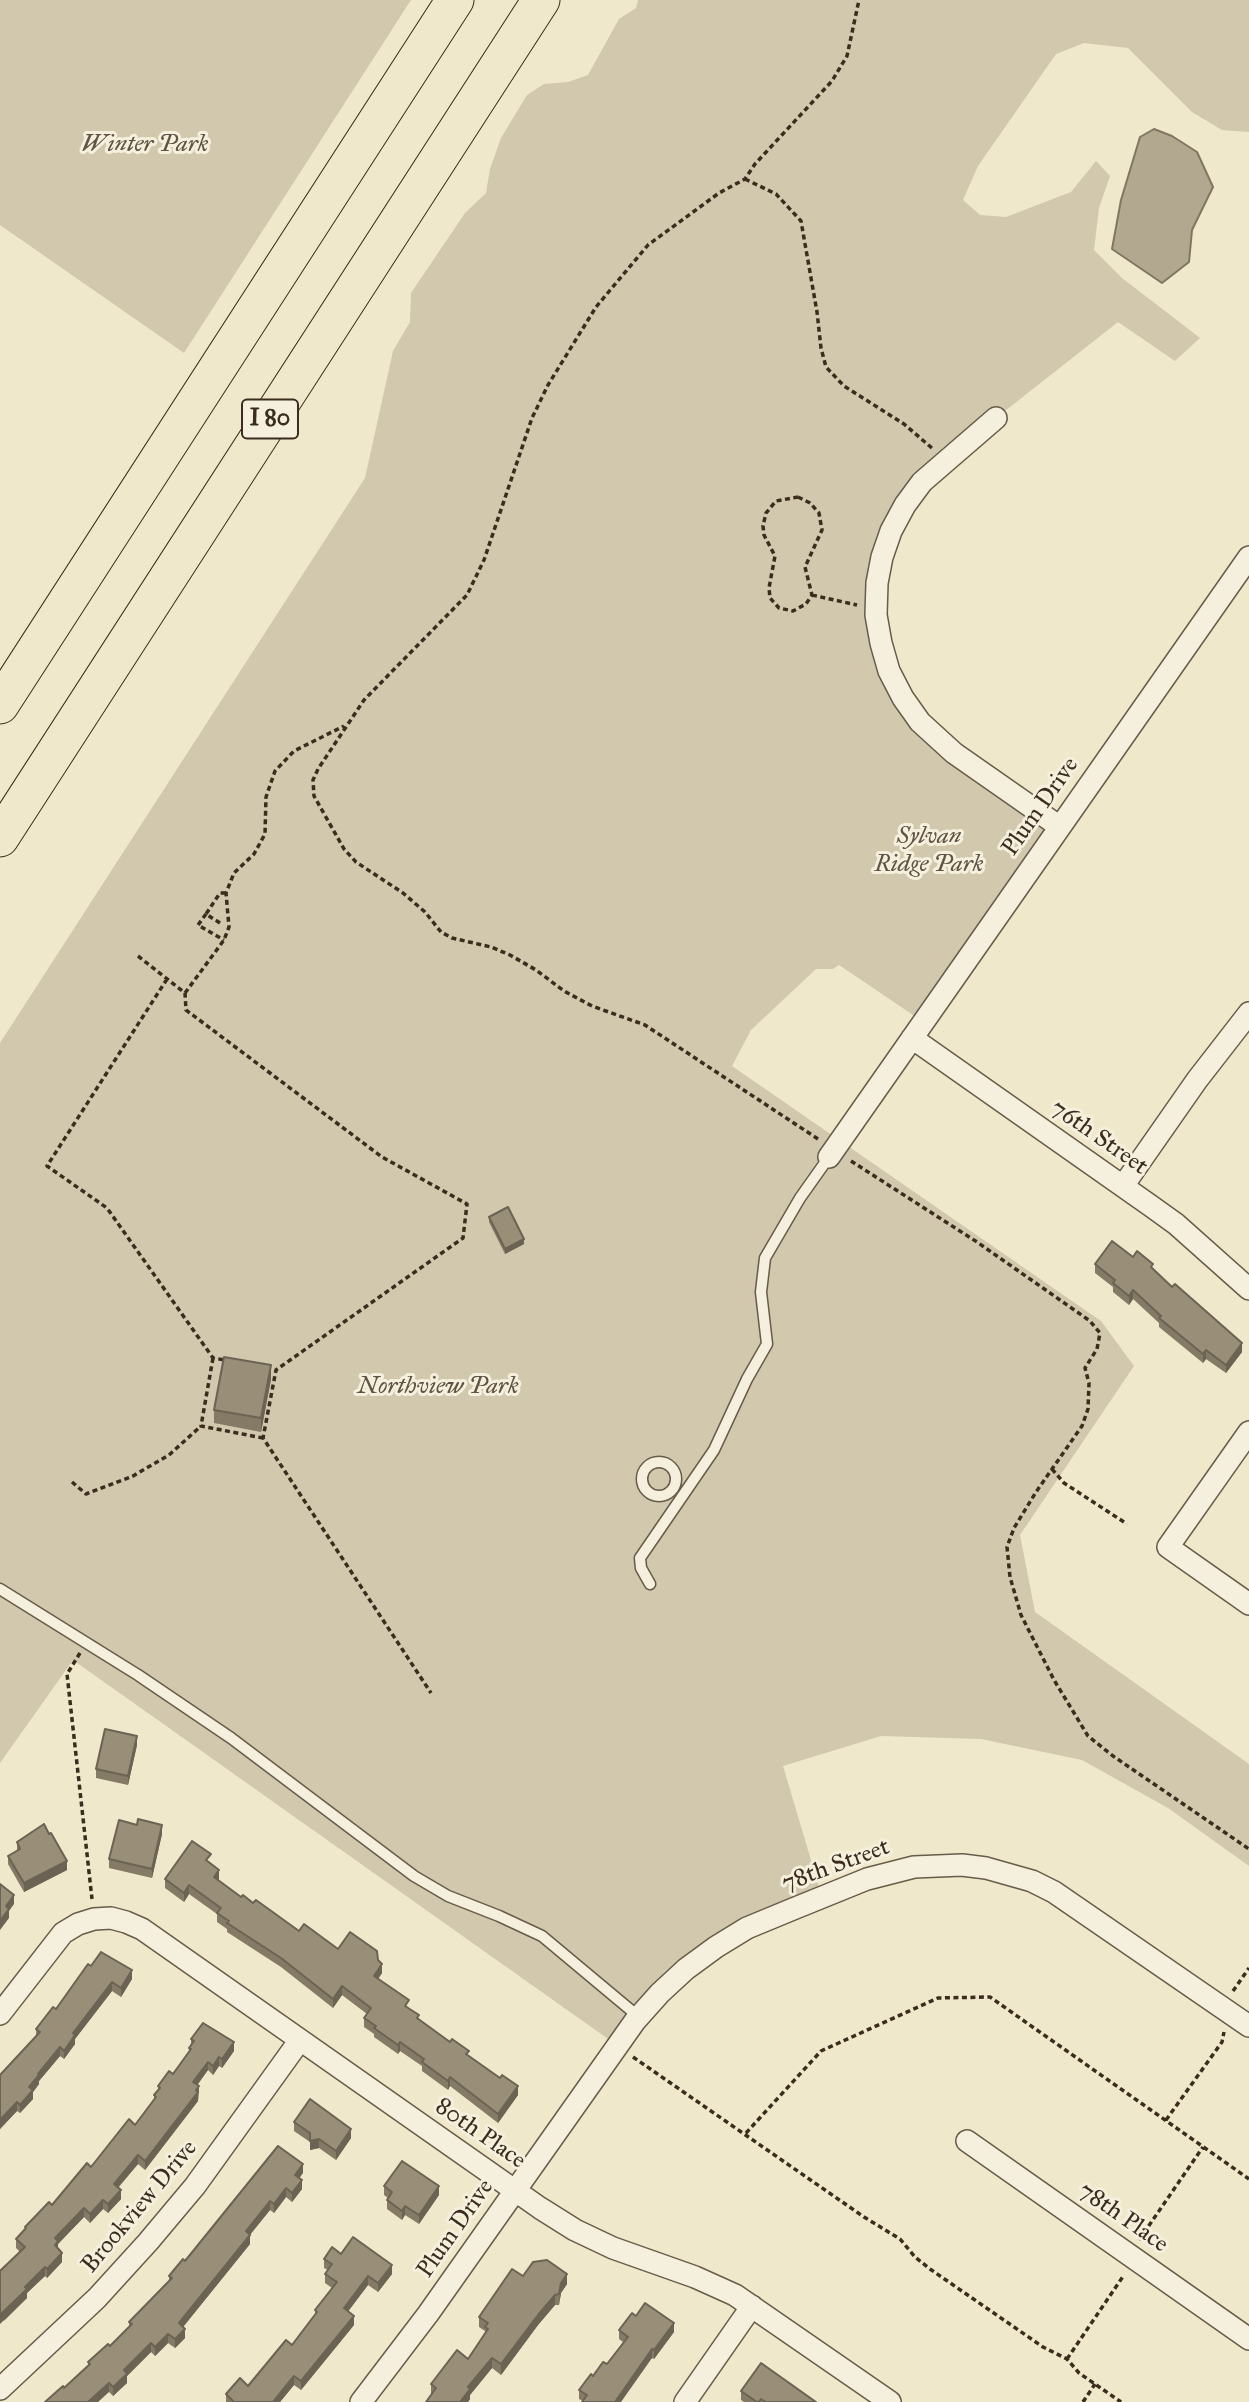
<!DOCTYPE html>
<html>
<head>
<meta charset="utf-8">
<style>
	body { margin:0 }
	canvas { display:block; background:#f0e8ca }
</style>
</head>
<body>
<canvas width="1249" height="2402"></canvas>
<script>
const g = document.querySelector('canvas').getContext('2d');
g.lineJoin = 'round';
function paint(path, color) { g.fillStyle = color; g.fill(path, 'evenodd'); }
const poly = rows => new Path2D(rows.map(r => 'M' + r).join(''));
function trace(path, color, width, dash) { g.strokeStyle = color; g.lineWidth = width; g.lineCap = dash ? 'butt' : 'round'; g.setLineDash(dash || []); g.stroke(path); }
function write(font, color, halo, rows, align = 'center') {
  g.font = font + ' "IM FELL Great Primer",serif'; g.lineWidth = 6; g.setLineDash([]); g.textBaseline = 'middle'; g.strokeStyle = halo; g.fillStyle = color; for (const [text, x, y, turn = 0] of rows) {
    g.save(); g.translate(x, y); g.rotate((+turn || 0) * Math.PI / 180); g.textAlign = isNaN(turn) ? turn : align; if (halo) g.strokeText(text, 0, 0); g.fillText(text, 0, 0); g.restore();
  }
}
paint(poly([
	[0,0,411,0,184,353,0,225],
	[638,0,1249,0,1249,132,1222,130,1192,112,1128,48,1084,43,1056,54,978,166,963,200,980,215,1006,217,1071,192,1096,161,1110,176,1099,208,1094,250,1122,278,1200,338,1175,361,1118,322,996,418,922,482,877,583,903,698,1060,827,922,1021,839,965,833,969,816,969,751,1030,732,1066,1101,1321,1134,1366,1020,1535,1035,1612,1249,1764,1249,1866,1168,1808,1082,1760,981,1739,881,1736,783,1766,822,1897,716,1947,618,2046,73,1660,0,1763,0,1043,365,478,393,351,410,322,411,293,465,213,486,193,490,169,501,138,527,95,544,84,568,82,588,75,619,19,636,8]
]), '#d1c8ad');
const water = poly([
	[1154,129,1172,136,1197,152,1213,187,1192,230,1189,262,1162,283,1112,249,1121,200,1140,137,1154,129]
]);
paint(water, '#b2a890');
trace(water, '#827662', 2);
const service = poly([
	'642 1479a17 17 0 1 1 34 0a17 17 0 1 1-34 0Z',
	[650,1584,641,1568,640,1558,714,1450,747,1379,767,1344,761,1292,765,1258,800,1198,829,1157],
	[0,1589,138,1675,231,1738,414,1876,448,1896,499,1916,542,1936,639,2017]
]);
const minor = poly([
	[996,418,922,482,905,505,891,531,882,557,877,583,876,615,881,643,889,671,903,698,920,722,954,753,1060,827],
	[912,1038,1151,1206,1176,1224,1249,1289],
	[829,1157,1249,557],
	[1123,1186,1197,1080,1249,1013],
	[1249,1432,1168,1547,1249,1604],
	[0,2014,63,1933,78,1924,94,1919,111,1918,126,1922,142,1929,540,2208,575,2230,613,2248,695,2277,735,2295,890,2402],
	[967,2141,1249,2339],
	[0,2389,97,2298,148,2242,195,2186,300,2040],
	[361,2402,428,2314,635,2021,660,1993,686,1969,716,1947,747,1928,793,1909,867,1879,914,1867,962,1865,986,1868,1032,1881,1054,1892,1249,2026],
	[685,2402,752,2306]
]);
const motorway = poly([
	[0,705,455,0],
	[0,838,541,0]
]);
trace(service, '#685b49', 13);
trace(minor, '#685b49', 24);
trace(motorway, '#3b2c1e', 39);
trace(poly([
	[745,179,776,194,801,221,817,312,821,348,826,367,844,386,904,424,933,449],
	[798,497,810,503,819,513,822,530,805,567,812,595,806,604,793,611,779,608,770,598,769,588,775,556,764,535,763,526,766,513,776,501,798,497],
	[812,595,857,605],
	[206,914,198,925,224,940],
	[220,923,206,914,220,893,226,893],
	[138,956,185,993,186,1010,382,1157,467,1204,463,1238,276,1370,263,1438,431,1693],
	[167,979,47,1166,107,1208,213,1358,225,1360],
	[185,993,224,940,229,927,226,893,234,873,254,854,265,834,266,797,275,771,294,751,344,726],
	[818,1139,645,1025,592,1006,564,991,536,970,510,955,491,947,452,938,441,932,425,912,403,893,356,862,344,849,314,796,313,780,318,769,364,700,467,595,484,560,532,418,548,385,596,307,648,245,719,193,745,179,755,164,832,81,847,56,859,0],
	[851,1161,977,1242,1090,1321,1100,1333,1097,1349,1085,1368,1089,1383,1088,1409,1082,1426,1036,1492,1014,1528,1007,1547,1010,1577,1021,1615,1054,1680,1088,1736,1113,1756,1249,1849],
	[213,1358,201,1426,263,1438],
	[1052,1469,1064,1483,1127,1524],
	[72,1482,86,1494,133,1476,169,1455,201,1426],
	[80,1653,67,1674,92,1899],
	[1233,1991,1249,1968],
	[633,2057,864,2217,900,2239,915,2257,930,2269,1043,2347,1067,2359,1079,2373,1121,2402],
	[1166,2120,1222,2042,1224,2032],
	[746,2133,821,2051,938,1998,990,1997,1249,2179],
	[1139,2240,1203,2147],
	[1067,2359,1124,2275],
	[1083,2402,1095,2384]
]), '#3b2c1e', 3.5, [5, 3.5]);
trace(service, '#f5f0dd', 10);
trace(minor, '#f5f0dd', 21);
trace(motorway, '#f0e8ca', 37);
paint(poly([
	[489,1217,524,1244,505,1254,489,1222],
	[1133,1257,1153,1269,1242,1352,1226,1373,1206,1359,1203,1363,1159,1327,1159,1323,1133,1299,1129,1305,1113,1292,1113,1287,1095,1273,1095,1264],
	[271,1379,261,1432,214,1423,214,1410],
	[137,1745,128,1785,96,1778,96,1769],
	[162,1834,152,1878,109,1868,109,1859],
	[17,1842,67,1870,24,1892,8,1864,8,1856,17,1851],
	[210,1863,219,1879,218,1880,241,1897,253,1903,299,1931,338,1949,378,1960,382,1973,378,1979,409,2008,419,2020,469,2056,518,2095,498,2123,450,2086,448,2090,422,2071,422,2066,400,2051,398,2054,374,2037,374,2034,364,2027,364,2018,367,2014,342,1995,333,2008,281,1967,227,1932,227,1929,217,1922,217,1914,189,1894,184,1902,165,1888,165,1879],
	[91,1966,132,1979,121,1997,112,1991,75,2039,75,2044,64,2059,60,2056,39,2081,39,2084,33,2092,33,2099,20,2113,17,2111,0,2129,0,2075,36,2036,36,2029,56,2009],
	[191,2039,234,2051,222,2068,219,2066,213,2075,208,2070,197,2085,199,2086,198,2101,145,2170,138,2164,118,2188,121,2199,108,2213,103,2209,90,2223,84,2217,58,2244,58,2248,62,2262,47,2278,45,2276,27,2293,27,2298,4,2321,20,2252,16,2248,16,2239,25,2230,25,2227,52,2205,135,2125,154,2099,154,2095,158,2090,158,2086,173,2074,189,2052,189,2048,191,2044],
	[294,2122,351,2138,336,2160,319,2148,310,2150,310,2142,294,2131],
	[303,2173,299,2178,302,2189,292,2202,286,2197,274,2213,270,2210,250,2234,250,2244,183,2327,185,2338,175,2348,168,2343,155,2356,151,2352,127,2376,127,2383,113,2396,109,2392,64,2388,88,2366,88,2362,110,2346,129,2326,129,2322,169,2281,169,2276,185,2261],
	[384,2186,439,2195,419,2224,405,2215,402,2220,387,2209,387,2200,388,2198,384,2195],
	[341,2254,392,2274,378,2292,368,2285,348,2311,354,2325,301,2390,294,2385,280,2402,226,2402,226,2394,248,2386,292,2345,315,2316,315,2310,332,2288,325,2283,325,2274,328,2270,324,2268,324,2259],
	[523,2276,567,2284,561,2293,559,2305,555,2305,538,2325,501,2375,492,2368,470,2395,470,2399,468,2402,426,2402,431,2395,431,2384,468,2359,485,2334,485,2331,479,2327,479,2317],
	[636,2316,674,2332,654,2359,652,2358,583,2401,579,2399,579,2390,607,2364,623,2342,619,2339,619,2330],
	[741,2391,816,2402,744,2402,741,2400]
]), '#847a66');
paint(poly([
	[524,1239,524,1244,505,1254,505,1249],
	[1133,1290,1133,1299,1129,1305,1129,1296],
	[1242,1343,1242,1352,1226,1373,1226,1365],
	[1206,1350,1206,1359,1203,1363,1203,1354],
	[271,1365,271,1379,261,1432,261,1418],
	[137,1736,137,1745,128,1785,128,1776],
	[162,1825,162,1834,152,1878,152,1869],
	[67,1861,67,1870,24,1892,24,1883],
	[219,1870,219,1879,214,1886,214,1877],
	[189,1885,189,1894,184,1902,184,1893],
	[14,1895,14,1904,9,1911,9,1918,0,1930,0,1921,6,1906],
	[382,1964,382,1973,374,1985,374,1976],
	[132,1970,132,1979,121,1997,121,1988],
	[112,1982,112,1991,75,2039,75,2044,64,2059,64,2051,73,2033],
	[342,1986,342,1995,333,2008,333,1999],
	[234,2042,234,2051,222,2068,222,2059],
	[400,2042,400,2051,398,2054,398,2045],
	[60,2047,60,2056,39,2081,39,2084,33,2092,33,2099,20,2113,20,2105,29,2087,38,2074],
	[219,2057,219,2066,213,2075,213,2066],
	[208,2062,208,2070,193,2091,193,2082],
	[450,2077,450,2086,448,2090,448,2081],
	[199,2086,198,2101,145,2170,145,2161],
	[518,2086,518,2095,498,2123,498,2114],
	[17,2102,17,2111,0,2129,0,2120],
	[351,2129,351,2138,336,2160,336,2151],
	[319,2139,319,2148,310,2150,310,2141],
	[138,2155,138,2164,114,2192,114,2184],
	[303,2164,303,2173,295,2184,295,2175],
	[302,2180,302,2189,292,2202,292,2193],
	[439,2186,439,2195,419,2224,419,2215],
	[286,2188,286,2197,274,2213,274,2204],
	[121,2190,121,2199,108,2213,108,2204],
	[103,2200,103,2209,90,2223,90,2214],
	[270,2201,270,2210,246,2240,246,2231],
	[405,2206,405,2215,402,2220,402,2211],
	[84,2208,84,2217,58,2244,58,2250,55,2254,55,2238],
	[250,2235,250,2244,179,2332,179,2323],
	[62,2253,62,2262,47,2278,47,2269],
	[392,2265,392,2274,378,2292,378,2283],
	[45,2267,45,2276,27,2293,27,2298,0,2324,0,2315,25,2287],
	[567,2274,567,2284,561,2293,559,2305,561,2283],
	[368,2276,368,2285,344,2317,344,2308],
	[555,2295,555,2305,538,2325,501,2375,501,2364,538,2315],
	[354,2316,354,2325,301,2390,301,2381],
	[674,2323,674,2332,654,2359,654,2350],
	[185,2329,185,2338,175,2348,175,2339],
	[168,2334,168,2343,155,2356,155,2347],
	[151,2343,151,2352,127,2376,127,2383,113,2396,113,2387,124,2370],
	[652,2349,652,2358,621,2402,615,2402],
	[492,2358,492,2368,470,2395,470,2399,468,2402,460,2402,468,2387],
	[294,2376,294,2385,280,2402,273,2402],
	[109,2383,109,2392,98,2402,88,2402]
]), '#6b6353');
const building = poly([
	[508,1207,524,1239,505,1249,489,1217,508,1207],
	[1112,1241,1133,1257,1137,1251,1153,1264,1151,1267,1172,1287,1175,1284,1242,1343,1226,1365,1206,1350,1203,1354,1159,1318,1161,1316,1133,1290,1129,1296,1113,1283,1115,1280,1095,1264,1112,1241],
	[224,1357,271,1365,261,1418,214,1410,224,1357],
	[105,1729,137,1736,128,1776,96,1769,105,1729],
	[138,1819,162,1825,152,1869,109,1859,119,1820,137,1825,138,1819],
	[44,1824,49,1834,51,1833,67,1861,24,1883,8,1856,20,1849,17,1842,44,1824],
	[192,1841,211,1854,206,1860,219,1870,214,1877,241,1897,243,1895,253,1903,256,1900,299,1931,304,1924,338,1949,350,1932,377,1951,378,1960,382,1964,374,1976,409,2000,405,2006,419,2015,417,2018,450,2042,452,2039,469,2051,466,2054,500,2078,502,2075,518,2086,498,2114,450,2077,448,2081,422,2062,424,2059,400,2042,398,2045,374,2028,376,2026,364,2018,371,2008,342,1986,333,1999,281,1958,227,1923,229,1921,217,1913,221,1908,189,1885,184,1893,165,1879,192,1841],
	[0,1884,14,1895,6,1906,9,1909,0,1921,0,1884],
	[101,1952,132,1970,121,1988,112,1982,73,2033,75,2035,64,2051,60,2047,38,2074,39,2075,29,2087,33,2090,20,2105,17,2102,0,2120,0,2075,40,2032,36,2029,53,2007,56,2009,88,1964,91,1966,101,1952],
	[203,2023,234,2042,222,2059,219,2057,213,2066,208,2062,193,2082,199,2086,196,2090,198,2092,145,2161,138,2155,114,2184,121,2190,108,2204,103,2200,90,2214,84,2208,55,2238,58,2241,55,2245,62,2253,47,2269,45,2267,25,2287,27,2289,0,2315,0,2271,25,2247,16,2239,26,2228,25,2227,49,2202,52,2205,87,2163,91,2167,129,2119,135,2125,156,2097,154,2095,160,2088,158,2086,169,2071,173,2074,191,2049,189,2048,194,2041,191,2039,203,2023],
	[310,2099,351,2129,336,2151,319,2139,310,2141,310,2133,294,2122,310,2099],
	[278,2146,303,2164,295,2175,302,2180,292,2193,286,2188,274,2204,270,2201,246,2231,250,2235,179,2323,185,2329,175,2339,168,2334,155,2347,151,2343,124,2370,127,2374,113,2387,109,2383,88,2402,45,2402,63,2386,64,2388,90,2364,88,2362,108,2344,110,2346,132,2324,129,2322,172,2278,169,2276,183,2259,185,2261,278,2146],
	[402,2161,439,2186,419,2215,405,2206,402,2211,387,2200,392,2192,384,2186,402,2161],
	[353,2237,392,2265,378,2283,368,2276,344,2308,354,2316,301,2381,294,2376,273,2402,234,2402,226,2394,240,2378,248,2386,286,2340,292,2345,317,2312,315,2310,337,2282,325,2274,332,2264,324,2259,332,2247,341,2254,353,2237],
	[547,2260,567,2274,561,2283,559,2294,555,2295,538,2315,501,2364,492,2358,468,2387,470,2389,460,2402,426,2402,436,2388,431,2384,457,2350,468,2359,488,2329,485,2327,488,2323,479,2317,512,2269,523,2276,533,2262,547,2260],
	[645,2303,674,2323,654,2350,652,2349,615,2402,582,2402,587,2395,579,2390,591,2374,593,2376,603,2362,607,2364,628,2337,619,2330,632,2313,636,2316,645,2303],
	[761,2363,816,2402,766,2402,761,2399,759,2402,757,2402,741,2391,761,2363]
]);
paint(building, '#998e77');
trace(building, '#6b6353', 2);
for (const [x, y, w] of [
	[270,419,56]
]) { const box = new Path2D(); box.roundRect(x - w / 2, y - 19.5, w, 39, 5); g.fillStyle = '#f5f0dd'; g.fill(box); trace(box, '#3b2c1e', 2); }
write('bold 23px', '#3b2c1e', null, [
	["I 80",270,419]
]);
write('italic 24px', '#605342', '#f5f0dd', [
	["Winter Park",145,145],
	["Sylvan",929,837],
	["Ridge Park",929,865],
	["Northview Park",438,1387]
]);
write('24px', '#3b2c1e', '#f5f0dd', [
	["Plum Drive",1041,807,-55],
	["76th Street",1099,1138,35],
	["78th Street",836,1866,-20],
	["80th Place",480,2134,35],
	["Brookview Drive",140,2207,-50],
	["78th Place",1123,2218,35],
	["Plum Drive",456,2229,-55]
]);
</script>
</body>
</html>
